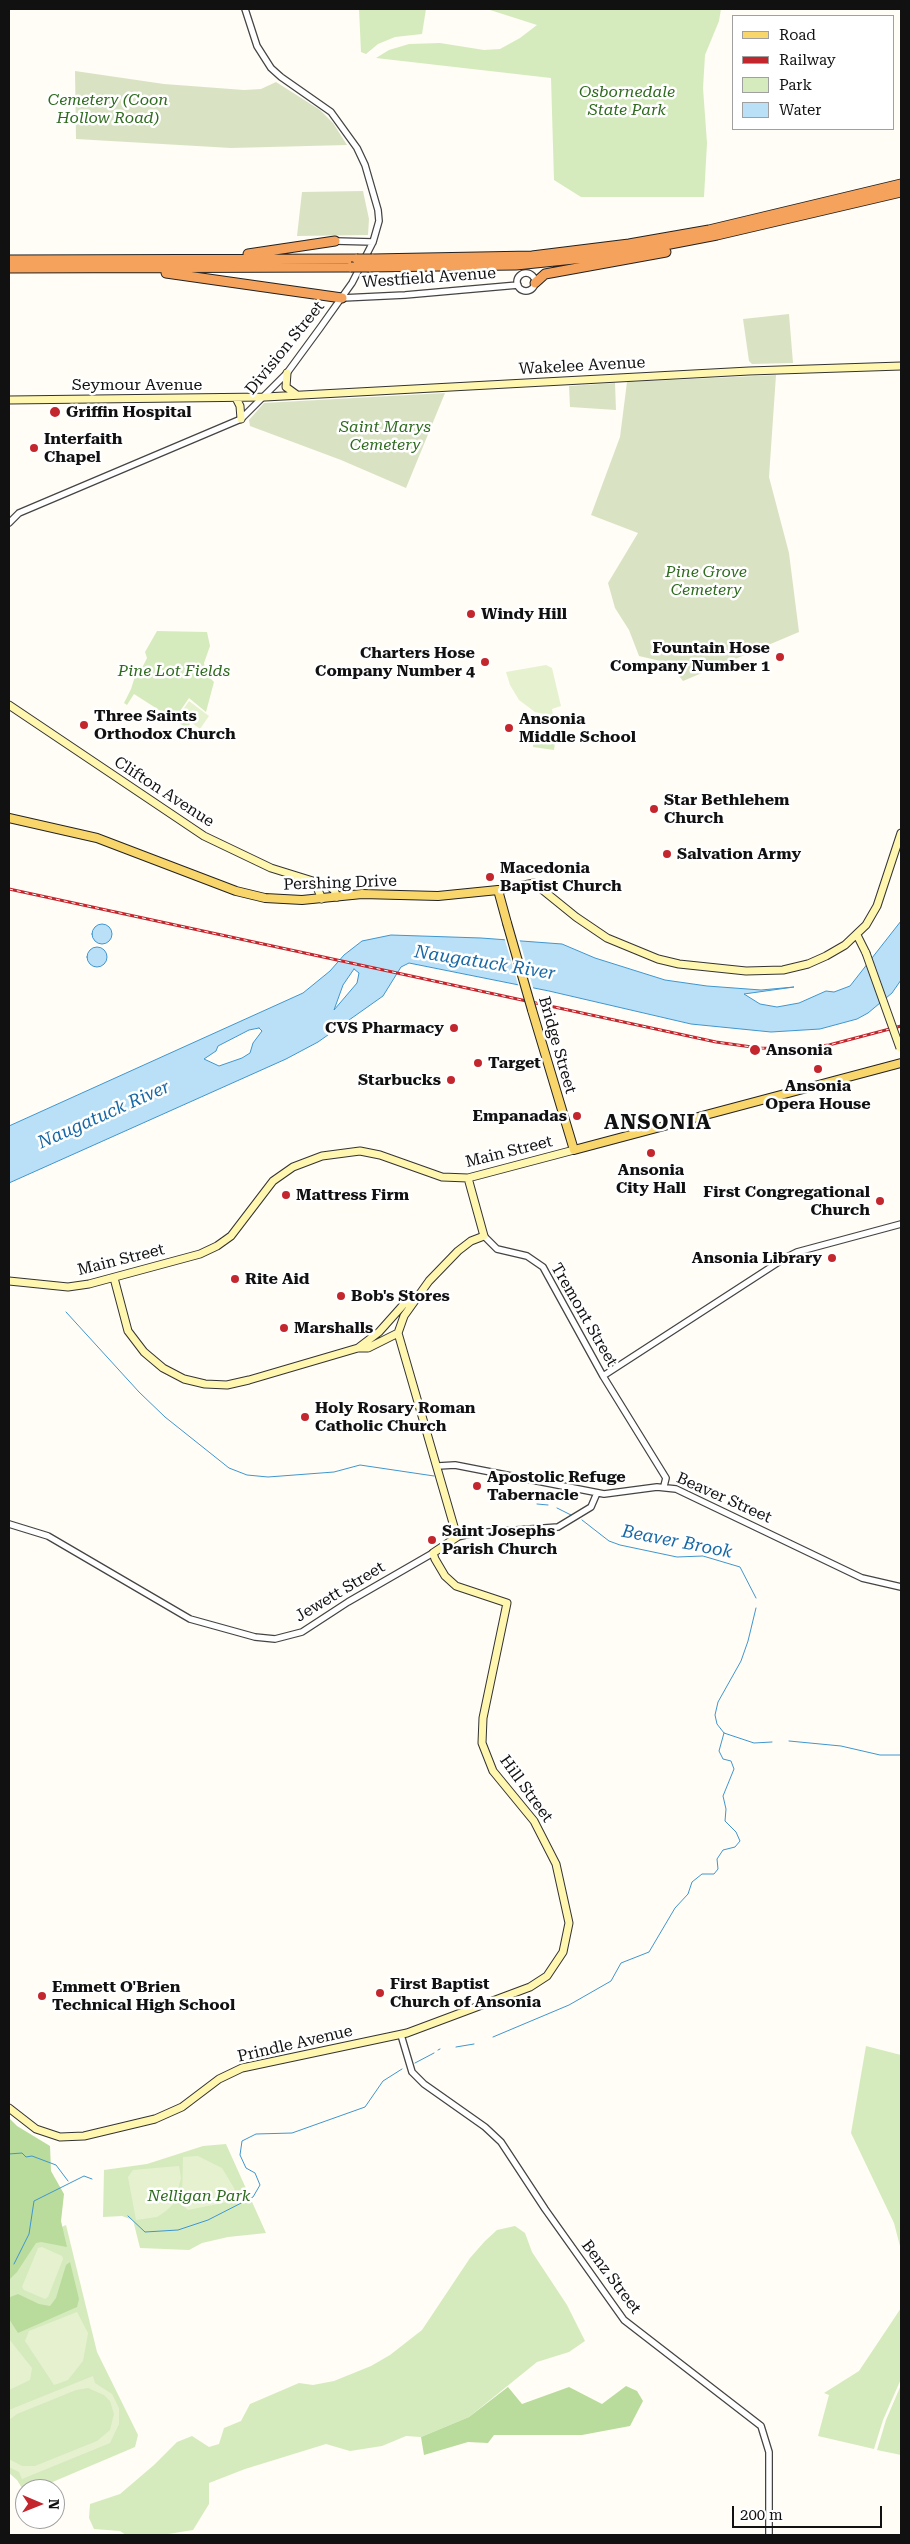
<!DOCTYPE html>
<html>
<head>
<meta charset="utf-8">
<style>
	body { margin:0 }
	#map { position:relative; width:910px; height:2544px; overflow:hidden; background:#fffdf5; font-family:"Roboto Serif",serif }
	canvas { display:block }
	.frame { position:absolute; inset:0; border:10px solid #111; pointer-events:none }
	.legend { position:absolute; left:732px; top:15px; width:162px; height:115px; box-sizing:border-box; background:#fff; border:1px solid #a0a0a0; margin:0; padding:6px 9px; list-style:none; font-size:15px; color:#111 }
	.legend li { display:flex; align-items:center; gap:10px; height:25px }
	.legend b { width:25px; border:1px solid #a0a0a0 }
	.north { position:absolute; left:15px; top:2479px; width:50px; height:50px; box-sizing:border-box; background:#fff; border:1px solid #a0a0a0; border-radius:50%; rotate:91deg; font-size:14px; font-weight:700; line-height:20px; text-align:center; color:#111 }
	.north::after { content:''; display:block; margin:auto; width:18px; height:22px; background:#c4262e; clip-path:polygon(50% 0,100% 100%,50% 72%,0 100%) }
	.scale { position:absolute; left:732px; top:2506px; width:150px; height:22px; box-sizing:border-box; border:2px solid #111; border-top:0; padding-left:6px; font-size:15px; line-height:18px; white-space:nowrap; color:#111; -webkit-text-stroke:4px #fff; paint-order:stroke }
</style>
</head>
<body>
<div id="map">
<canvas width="910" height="2544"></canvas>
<div class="frame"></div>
<ul class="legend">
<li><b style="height:6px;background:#f9d66b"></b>Road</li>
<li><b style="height:6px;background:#c4262e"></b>Railway</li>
<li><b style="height:14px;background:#d5ebbd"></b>Park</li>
<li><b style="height:14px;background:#b9e0f7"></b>Water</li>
</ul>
<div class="north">N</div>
<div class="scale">200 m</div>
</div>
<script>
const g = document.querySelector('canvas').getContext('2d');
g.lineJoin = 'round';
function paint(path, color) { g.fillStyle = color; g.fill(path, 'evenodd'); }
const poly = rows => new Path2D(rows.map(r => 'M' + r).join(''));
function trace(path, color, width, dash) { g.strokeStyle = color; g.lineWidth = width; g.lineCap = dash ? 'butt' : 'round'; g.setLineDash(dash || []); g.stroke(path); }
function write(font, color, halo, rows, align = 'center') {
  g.font = font + ' "Roboto Serif",serif'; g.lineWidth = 5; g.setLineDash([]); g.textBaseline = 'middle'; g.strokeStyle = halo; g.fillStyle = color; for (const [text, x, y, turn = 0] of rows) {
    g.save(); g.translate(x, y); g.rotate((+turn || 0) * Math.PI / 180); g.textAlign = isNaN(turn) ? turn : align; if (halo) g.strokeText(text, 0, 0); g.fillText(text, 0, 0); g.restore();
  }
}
paint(poly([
	[359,9,426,9,422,34,395,37,378,44,366,54,361,52],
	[487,9,721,9,719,21,705,55,703,88,707,143,704,197,581,197,554,180,551,78,376,58,389,50,409,44,440,43,484,50,500,49,520,38,537,25],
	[157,631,207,632,210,646,204,663,206,674,214,682,206,712,189,698,178,714,190,724,187,728,134,694,127,705,124,703,131,689,138,667,143,666,147,658,145,652],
	[535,731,556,734,554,750,533,747],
	[866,2046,901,2055,901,2250,894,2223,851,2133],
	[226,2144,266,2233,228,2237,202,2243,189,2250,140,2248,133,2220,122,2216,103,2217,104,2170,147,2164,203,2146],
	[66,2225,97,2352,138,2435,135,2447,36,2489,25,2489,25,2493,17,2480,9,2473,9,2251],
	[515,2226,525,2233,532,2252,567,2305,585,2341,569,2352,537,2362,469,2417,421,2437,406,2436,382,2446,350,2451,326,2444,245,2469,209,2483,209,2504,193,2530,162,2535,126,2535,120,2531,94,2529,89,2518,90,2504,120,2494,154,2465,177,2442,192,2436,209,2447,219,2444,224,2428,241,2421,250,2404,299,2383,313,2385,334,2381,371,2366,390,2355,422,2330,470,2258,485,2241,497,2230],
	[901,2308,901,2379,883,2420,874,2449,818,2436,829,2395,824,2393,859,2371],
	[901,2385,901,2455,877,2450,886,2420]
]), '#d5ebbd');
paint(poly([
	[9,2118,17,2126,50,2146,51,2171,64,2194,61,2221,67,2247,41,2242,36,2243,17,2272,9,2280],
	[70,2262,79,2299,77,2307,18,2333,9,2319,10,2297,18,2294,39,2304,50,2306,56,2298,66,2265],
	[626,2386,637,2391,643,2401,630,2426,582,2435,494,2435,488,2443,468,2442,424,2455,421,2437,469,2417,508,2387,522,2404,569,2387,602,2404]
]), '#b9dc9c');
paint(poly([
	[75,71,164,84,244,90,261,89,276,82,320,110,333,123,347,145,231,148,76,139],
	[363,191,369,219,368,235,297,236,302,192],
	[789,314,793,363,752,364,749,361,743,319],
	[776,375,769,477,789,553,799,632,683,681,669,663,639,656,629,630,615,608,608,583,638,533,591,515,620,437,627,382],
	[615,383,616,410,570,407,569,386],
	[445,393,406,488,341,460,250,426,249,420,264,403]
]), '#d9e3c4');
paint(poly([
	[546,665,552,668,561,706,552,709,553,716,535,712,519,700,510,685,506,672],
	[189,701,209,716,200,729,180,714],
	[198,2156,222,2168,234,2188,237,2200,188,2210,182,2204,183,2157],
	[179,2166,181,2178,175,2202,166,2211,157,2217,136,2220,128,2177,133,2170],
	[42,2247,62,2256,63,2259,48,2297,45,2299,24,2290,22,2287,38,2248],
	[77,2312,88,2333,83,2361,68,2380,54,2385,25,2341,29,2331],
	[9,2339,32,2368,30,2380,9,2390],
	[93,2376,95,2383,112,2394,119,2408,119,2424,110,2443,22,2479,19,2472,9,2467,9,2459,22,2466,35,2466,97,2441,110,2430,114,2414,110,2401,104,2395,88,2388,76,2390,17,2414,9,2420,9,2410]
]), '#e6f2cf');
const water = poly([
	[901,921,901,980,892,993,868,1013,857,1019,820,1029,771,1032,691,1024,549,991,409,963,401,967,383,996,318,1042,286,1059,9,1183,9,1126,303,993,330,971,344,955,362,941,391,935,481,938,562,944,595,958,665,980,707,986,761,990,794,987,744,994,760,1004,777,1007,799,1003,826,991,834,992,850,986,901,921],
	[354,969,359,973,357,983,334,1010,343,985,354,969],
	[259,1028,262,1031,253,1043,250,1053,242,1058,219,1066,204,1059,216,1051,218,1046,249,1030,259,1028],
	'92 934a10 10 0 1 1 20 0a10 10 0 1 1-20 0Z',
	'87 957a10 10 0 1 1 20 0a10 10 0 1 1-20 0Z'
]);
paint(water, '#b9e0f7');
trace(water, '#3f96cf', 1);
paint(poly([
	[504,937,519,938,534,991,519,988]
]), '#fffdf5');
trace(poly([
	[66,1312,139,1392,165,1417,229,1468,247,1475,268,1477,334,1472,360,1465,434,1476],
	[537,1504,548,1505],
	[557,1508,571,1515],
	[582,1520,609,1541,620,1545,677,1557,703,1556,740,1567,756,1598],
	[756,1608,748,1641,741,1661,718,1702,715,1715,717,1724,724,1733,754,1743,772,1742],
	[789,1741,841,1746,880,1755,901,1755],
	[493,2037,569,2005,611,1981,621,1963,649,1952,675,1908,688,1894,692,1882,702,1874,714,1874,718,1869,717,1859,723,1850,735,1847,740,1841,736,1832,725,1821,726,1809,723,1796,734,1769,731,1761,723,1759,719,1751,724,1733],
	[456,2047,474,2044],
	[438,2050,440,2049],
	[415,2063,434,2053],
	[9,2154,22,2153,26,2157,32,2156,56,2165,68,2181],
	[128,2216,145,2232,178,2230,208,2220,253,2197,260,2185,255,2173,246,2168,240,2155,242,2141,256,2134,292,2133,365,2107,383,2081,402,2069],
	[14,2264,29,2234,34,2201,84,2176,92,2179]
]), '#3f96cf', 1);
const tertiary = poly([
	[335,241,373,242],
	'517 282a9 9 0 1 1 18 0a9 9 0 1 1-18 0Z',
	[342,298,405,295,518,285],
	[9,523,19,513,241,419,287,373,320,328,352,283,373,242,379,221,378,210,365,165,357,148,331,112,281,77,271,68,257,46,245,9],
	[484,1236,497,1249,527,1256,543,1267,603,1376,666,1478,664,1486],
	[603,1376,785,1258,797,1252,901,1224],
	[438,1466,455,1465,604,1494,657,1487,676,1489,862,1578,901,1587],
	[9,1524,48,1536,190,1619,255,1637,275,1639,302,1632,348,1602,433,1553],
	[457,1537,474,1533,558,1527,591,1507,597,1493],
	[401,2035,412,2072,424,2084,485,2127,501,2142,545,2209,624,2320,761,2426,769,2452,769,2535]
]);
const secondary = poly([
	[287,373,286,387,297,395],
	[236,398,240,406,241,419],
	[9,400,265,397,749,371,901,366],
	[9,705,204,836,271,868,329,886,334,890,337,897],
	[315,883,322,899],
	[498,890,534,883,576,917,607,938,658,959,679,964,746,971,783,970,808,964,826,956,845,945,866,925,877,906,901,833],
	[857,935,866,953],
	[114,1278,128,1331,144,1352,163,1368,184,1379,205,1384,227,1385,249,1380,358,1348,368,1348,398,1333],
	[9,1281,68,1287,89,1284,200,1254,217,1246,231,1236,273,1181,293,1167,322,1156,360,1151,380,1155,442,1177,468,1178,574,1150],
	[358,1348,379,1332,404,1304,414,1299],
	[9,2108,36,2129,60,2137,84,2136,155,2119,182,2107,219,2079,242,2068,407,2033,530,1987,547,1976,563,1952,569,1923,556,1864,534,1821,493,1771,482,1743,483,1718,507,1603,456,1586,445,1576,435,1559,433,1553,457,1537,398,1333,404,1316,429,1281,458,1251,471,1241,484,1236,468,1178]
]);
const primary = poly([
	[9,818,97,838,236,891,265,898,302,900,362,894,438,896,498,890,507,923],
	[532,1010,574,1150,901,1063]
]);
const motorway = poly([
	[248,254,335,241],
	[372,259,532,256,629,244,709,230,901,184],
	[9,260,357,259],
	[369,267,516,265,613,255,717,235,901,192],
	[9,268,351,267],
	[166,273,342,298],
	[535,283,545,274,666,252]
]);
trace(tertiary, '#444', 8);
trace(secondary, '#333', 9);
trace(primary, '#222', 10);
trace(motorway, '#222', 11);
trace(tertiary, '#fff', 5.5);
trace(secondary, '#fff6b0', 7);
trace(primary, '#f9d66b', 8);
trace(motorway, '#f5a25d', 9);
const rail = poly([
	[9,889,716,1042,759,1048,794,1049,829,1045,901,1026]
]);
trace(rail, '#c4262e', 3);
trace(rail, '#fff', 1, [4]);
const secondaryBridge = poly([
	[866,953,900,1048]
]);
const primaryBridge = poly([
	[507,923,532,1010]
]);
const motorwayBridge = poly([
	[357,259,372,259],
	[351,267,369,267]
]);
trace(secondaryBridge, '#333', 9, []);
trace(primaryBridge, '#222', 10, []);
trace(motorwayBridge, '#222', 11, []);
trace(secondaryBridge, '#fff6b0', 7);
trace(primaryBridge, '#f9d66b', 8);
trace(motorwayBridge, '#f5a25d', 9);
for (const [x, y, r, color] of [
	[55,412,6,"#c4262e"],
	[34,448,5,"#c4262e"],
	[471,614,5,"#c4262e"],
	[780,657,5,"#c4262e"],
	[485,662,5,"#c4262e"],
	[84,725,5,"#c4262e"],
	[509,728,5,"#c4262e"],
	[654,809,5,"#c4262e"],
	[667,854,5,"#c4262e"],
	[490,877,5,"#c4262e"],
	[454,1028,5,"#c4262e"],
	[755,1050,6,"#c4262e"],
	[478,1063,5,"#c4262e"],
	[818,1069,5,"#c4262e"],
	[451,1080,5,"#c4262e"],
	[577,1116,5,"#c4262e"],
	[651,1153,5,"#c4262e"],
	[286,1195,5,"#c4262e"],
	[880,1201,5,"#c4262e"],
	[832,1258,5,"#c4262e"],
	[235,1279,5,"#c4262e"],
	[341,1296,5,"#c4262e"],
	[284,1328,5,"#c4262e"],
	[305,1417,5,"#c4262e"],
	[477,1486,5,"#c4262e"],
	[432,1540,5,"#c4262e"],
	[380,1993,5,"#c4262e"],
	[42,1996,5,"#c4262e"]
]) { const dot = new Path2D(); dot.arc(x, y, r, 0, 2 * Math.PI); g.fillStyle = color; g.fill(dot); trace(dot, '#fff', 2); }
write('italic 16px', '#2f6b1f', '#fff', [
	["Osbornedale",627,92],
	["State Park",627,110],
	["Cemetery (Coon",108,100],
	["Hollow Road)",108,118],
	["Saint Marys",385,427],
	["Cemetery",385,445],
	["Pine Grove",706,572],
	["Cemetery",706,590],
	["Pine Lot Fields",174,671],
	["Nelligan Park",199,2196]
]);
write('16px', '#111', '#fff', [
	["Westfield Avenue",429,278,-4],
	["Division Street",285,348,-51],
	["Wakelee Avenue",582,366,-3],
	["Seymour Avenue",137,385],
	["Clifton Avenue",164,792,33],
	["Pershing Drive",340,883,-2],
	["Bridge Street",557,1045,74],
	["Main Street",509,1152,-14],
	["Main Street",121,1260,-14],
	["Tremont Street",584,1315,60],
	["Beaver Street",724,1498,24],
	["Jewett Street",340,1592,-31],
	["Hill Street",526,1789,54],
	["Prindle Avenue",295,2044,-13],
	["Benz Street",611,2277,53]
]);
write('bold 16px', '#111', '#fff', [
	["Griffin Hospital",66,412],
	["Interfaith",44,439],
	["Chapel",44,457],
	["Windy Hill",481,614],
	["Fountain Hose",770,648,"right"],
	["Company Number 1",770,666,"right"],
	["Charters Hose",475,653,"right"],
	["Company Number 4",475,671,"right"],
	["Three Saints",94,716],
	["Orthodox Church",94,734],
	["Ansonia",519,719],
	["Middle School",519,737],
	["Star Bethlehem",664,800],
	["Church",664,818],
	["Salvation Army",677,854],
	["Macedonia",500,868],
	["Baptist Church",500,886],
	["CVS Pharmacy",444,1028,"right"],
	["Ansonia",766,1050],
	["Target",488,1063],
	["Starbucks",441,1080,"right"],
	["Ansonia",818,1086,"center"],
	["Opera House",818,1104,"center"],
	["Empanadas",567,1116,"right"],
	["Ansonia",651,1170,"center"],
	["City Hall",651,1188,"center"],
	["First Congregational",870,1192,"right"],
	["Church",870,1210,"right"],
	["Mattress Firm",296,1195],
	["Ansonia Library",822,1258,"right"],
	["Rite Aid",245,1279],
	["Bob's Stores",351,1296],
	["Marshalls",294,1328],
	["Holy Rosary Roman",315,1408],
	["Catholic Church",315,1426],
	["Apostolic Refuge",487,1477],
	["Tabernacle",487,1495],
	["Saint Josephs",442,1531],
	["Parish Church",442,1549],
	["First Baptist",390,1984],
	["Church of Ansonia",390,2002],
	["Emmett O'Brien",52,1987],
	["Technical High School",52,2005]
], 'left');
write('italic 18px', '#1768a6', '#fff', [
	["Naugatuck River",485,963,9],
	["Naugatuck River",104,1115,-24],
	["Beaver Brook",677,1542,11]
]);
g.letterSpacing = '1px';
write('bold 21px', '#111', '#fff', [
	["ANSONIA",658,1123]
]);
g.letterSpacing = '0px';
</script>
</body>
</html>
